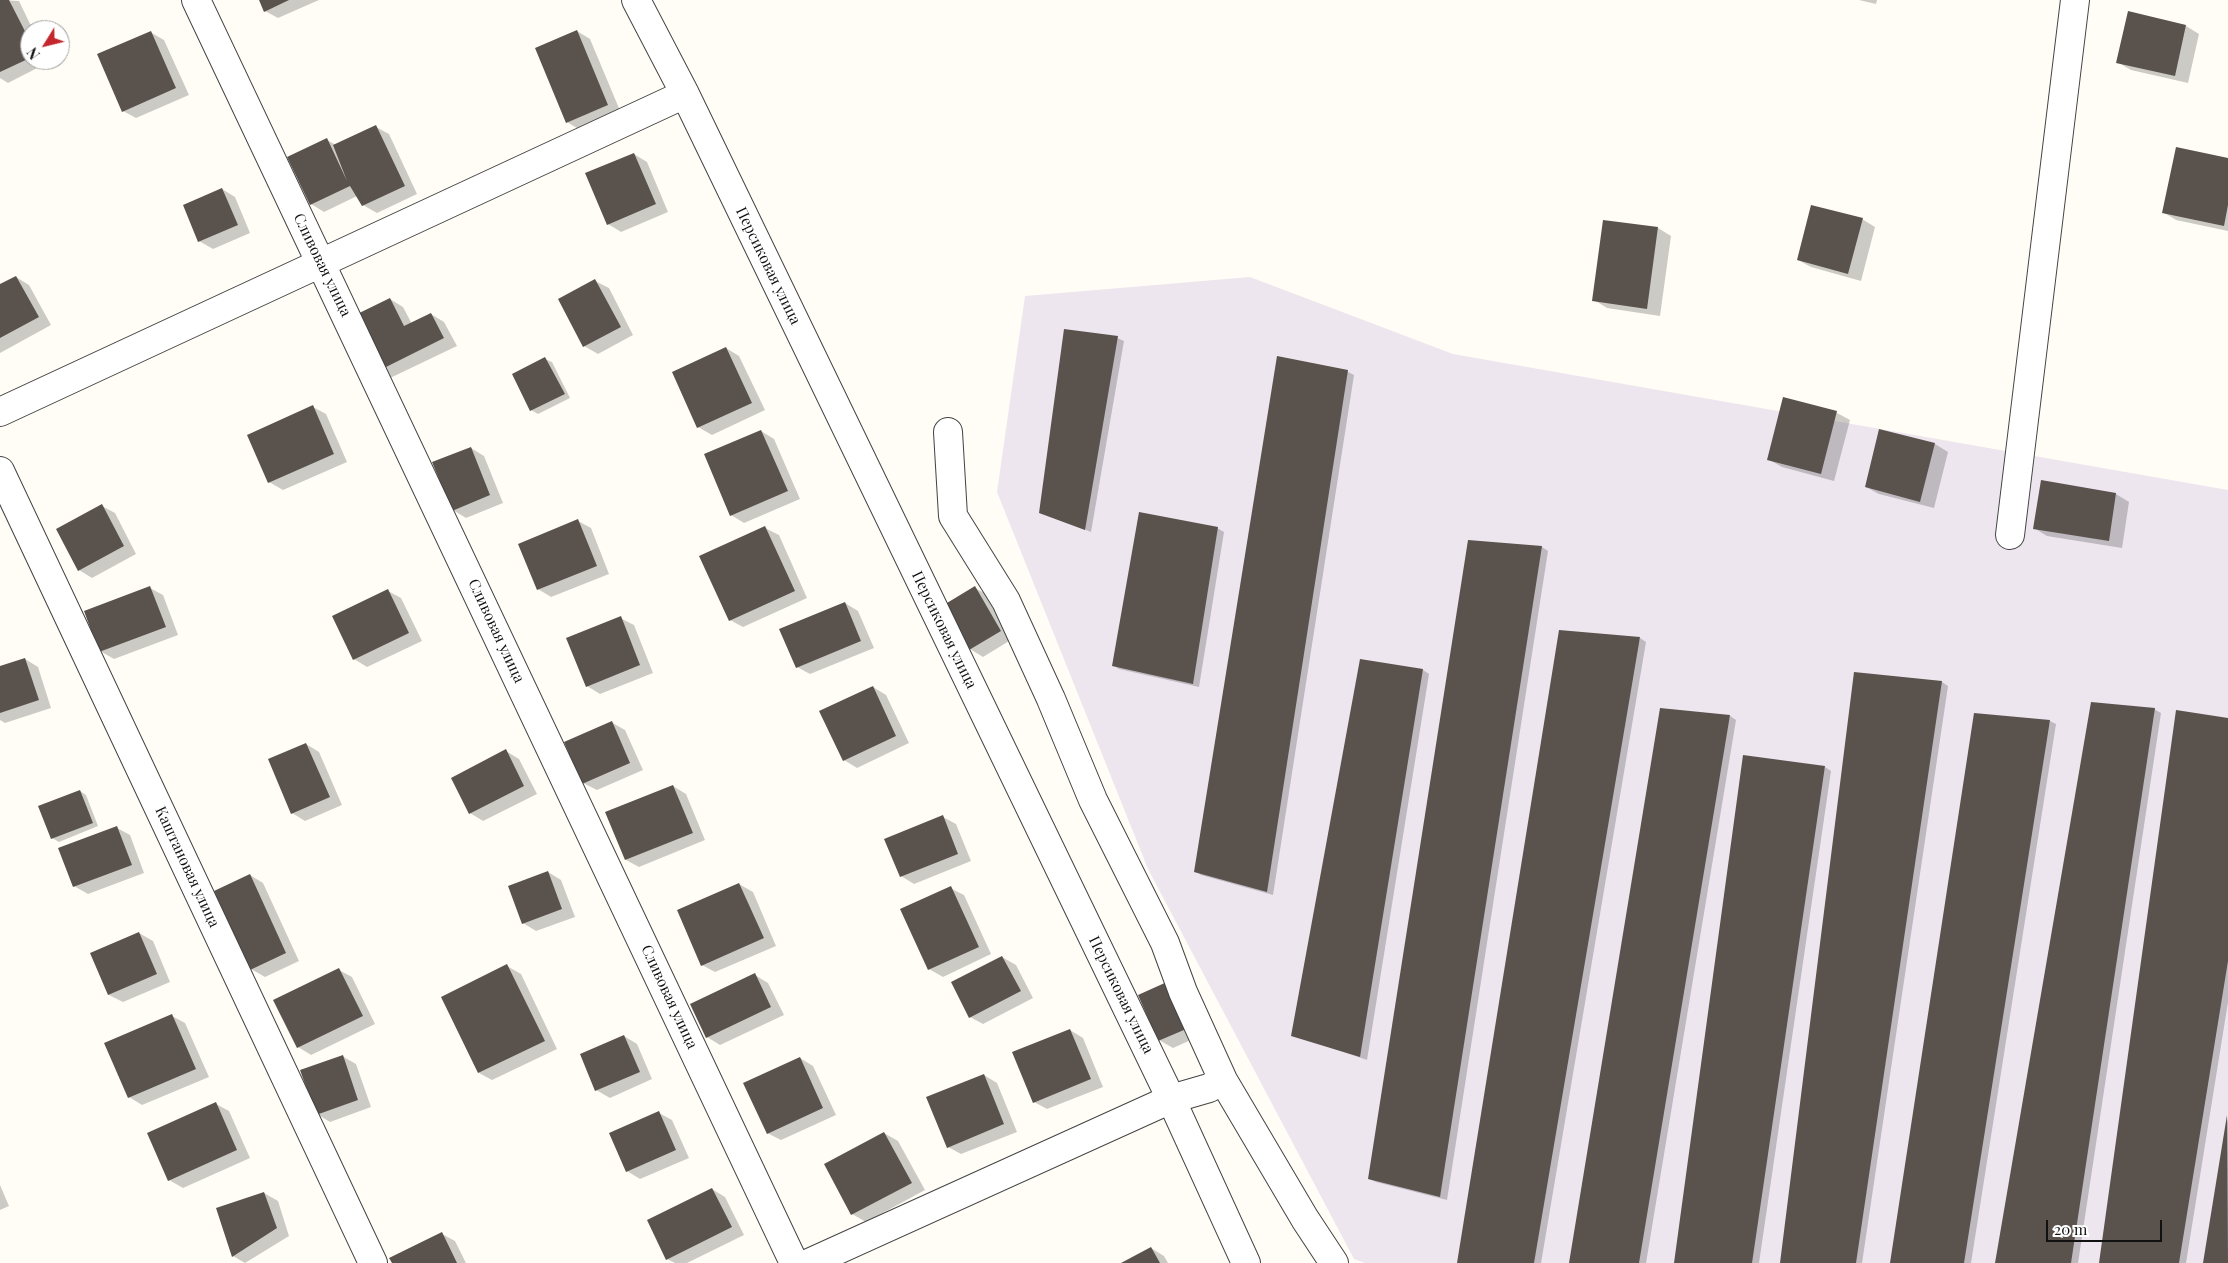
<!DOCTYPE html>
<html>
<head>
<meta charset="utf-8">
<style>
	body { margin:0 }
	#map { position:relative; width:2228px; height:1263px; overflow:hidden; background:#fffdf5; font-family:"Playfair Display",serif }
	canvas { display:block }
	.north { position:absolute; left:20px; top:20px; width:50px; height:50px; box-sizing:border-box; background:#fff; border:1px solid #a0a0a0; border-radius:50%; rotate:234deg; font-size:14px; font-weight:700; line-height:20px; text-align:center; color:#111 }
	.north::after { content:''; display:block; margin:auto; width:18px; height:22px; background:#c4262e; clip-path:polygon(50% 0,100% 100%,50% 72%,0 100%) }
	.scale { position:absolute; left:2046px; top:1220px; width:116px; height:22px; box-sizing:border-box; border:2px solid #111; border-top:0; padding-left:6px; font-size:15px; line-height:18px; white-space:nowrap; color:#111; -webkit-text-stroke:4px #fff; paint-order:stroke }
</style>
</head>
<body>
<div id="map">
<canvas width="2228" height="1263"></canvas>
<div class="north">N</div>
<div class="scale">20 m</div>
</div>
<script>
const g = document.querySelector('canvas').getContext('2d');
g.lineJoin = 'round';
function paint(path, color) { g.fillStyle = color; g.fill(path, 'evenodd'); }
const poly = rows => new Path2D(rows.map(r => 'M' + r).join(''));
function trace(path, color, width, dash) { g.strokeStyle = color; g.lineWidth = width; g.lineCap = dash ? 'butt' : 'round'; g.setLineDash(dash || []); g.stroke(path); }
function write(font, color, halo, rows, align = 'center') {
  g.font = font + ' "Playfair Display",serif'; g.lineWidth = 5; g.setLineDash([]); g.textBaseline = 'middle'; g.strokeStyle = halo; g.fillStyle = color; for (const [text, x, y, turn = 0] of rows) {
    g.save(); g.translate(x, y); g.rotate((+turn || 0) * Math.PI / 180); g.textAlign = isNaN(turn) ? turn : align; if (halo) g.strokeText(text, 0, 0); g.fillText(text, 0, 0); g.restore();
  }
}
paint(poly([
	[1250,277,1453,354,2228,490,2228,1263,1365,1263,1354,1259,1148,869,997,492,1025,296]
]), '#eee6ef');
paint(poly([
	[0,0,19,1,33,30,30,30,30,60,48,60,49,62,8,83,0,78],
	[260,0,319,0,278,18,265,11],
	[1859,0,1877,0,1876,4],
	[2186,26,2199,34,2188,83,2131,70,2117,62],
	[577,31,590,39,621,113,580,130,567,122],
	[150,32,164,40,189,95,136,118,123,111],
	[376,127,389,134,417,194,377,213,363,205,357,196,324,212,311,204,327,140,336,145],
	[634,154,647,162,668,212,621,232,608,224],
	[2228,159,2228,231,2176,220,2163,212],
	[222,189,235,197,250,233,213,249,199,241],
	[1862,219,1875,227,1861,281,1811,267,1798,260],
	[1658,228,1671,236,1660,316,1607,308,1594,300],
	[16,277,29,285,51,325,0,353,0,286],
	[595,281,609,288,633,335,598,354,584,346],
	[390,299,403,307,412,324,431,314,444,322,457,346,388,379,374,372],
	[1117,338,1124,341,1091,532,1040,512],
	[726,348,739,356,765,410,712,435,698,427,673,373],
	[1278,358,1348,372,1354,375,1273,895,1201,875,1195,871],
	[545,359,552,362,570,398,538,414,531,410],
	[1784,399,1837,413,1850,420,1834,481,1782,467,1768,459],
	[313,407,326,414,347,462,283,490,269,482],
	[1880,430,1935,444,1948,452,1934,508,1879,494,1866,487],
	[761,431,774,439,800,499,744,523,731,515],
	[471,448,484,456,503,503,466,518,453,510],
	[2116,494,2129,502,2122,548,2047,536,2034,528],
	[102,506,115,513,136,554,92,578,79,570],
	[578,521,591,528,609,574,551,597,538,589],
	[765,528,779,535,807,598,743,627,730,620],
	[1217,528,1224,532,1199,687,1119,669,1113,665],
	[1469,542,1542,547,1548,551,1447,1200,1376,1182,1369,1179],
	[150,588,163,595,178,635,114,659,100,651],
	[975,588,988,595,1014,638,983,657,970,649],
	[388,591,401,598,422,641,367,667,354,659],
	[845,603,858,611,874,648,810,674,797,667],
	[620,618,634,625,653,673,600,694,587,686],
	[1640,638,1646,642,1541,1263,1459,1263],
	[25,659,38,667,51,708,5,723,0,720,0,667],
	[1423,670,1429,674,1367,1060,1293,1035],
	[1855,674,1942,682,1948,686,1862,1263,1781,1263],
	[873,687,886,695,909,743,857,768,844,760],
	[2154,709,2161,713,2078,1263,1996,1263],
	[1730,716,1736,720,1646,1263,1570,1263],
	[2228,720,2228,1002,2186,1263,2100,1263],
	[2050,721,2056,724,1971,1263,1891,1263],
	[611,722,625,730,643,770,597,790,583,783],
	[306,744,319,752,342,805,305,821,292,813],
	[506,751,519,759,537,794,483,821,470,813],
	[1825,767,1831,771,1759,1263,1675,1263],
	[673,786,686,794,705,840,639,867,626,860],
	[80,791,86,795,98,826,59,842,52,838],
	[943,817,956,824,971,861,914,884,901,876],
	[117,828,130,835,144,873,88,894,74,886],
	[548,872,561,880,575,917,536,931,523,923],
	[250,875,263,883,299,961,265,977,251,969],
	[739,884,753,892,776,946,715,972,702,965],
	[950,888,964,895,991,954,943,977,929,969],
	[139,933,153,941,170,982,123,1002,109,995,92,953],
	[1002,957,1016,965,1033,998,983,1024,970,1017],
	[507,966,521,974,557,1049,492,1080,479,1073],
	[339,970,352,977,375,1024,311,1055,298,1047],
	[755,975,768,983,784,1015,720,1045,707,1037],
	[1139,995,1211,1031,1173,1048,1159,1040],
	[172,1016,185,1023,209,1077,142,1105,129,1097],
	[1070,1030,1083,1038,1103,1087,1047,1109,1034,1102],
	[624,1036,637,1044,652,1079,610,1098,596,1090],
	[342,1056,356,1064,371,1107,330,1122,317,1114],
	[800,1058,813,1066,836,1115,781,1140,767,1133],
	[984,1075,997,1083,1017,1132,961,1154,948,1147],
	[216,1104,229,1111,250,1158,183,1188,169,1180],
	[659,1113,672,1120,689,1158,640,1179,627,1171],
	[2228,1117,2228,1263,2204,1263],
	[884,1133,898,1141,925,1190,866,1222,852,1214,825,1165],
	[0,1185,9,1206,0,1210],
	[712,1189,725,1197,744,1235,687,1263,675,1263,667,1259],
	[264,1193,278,1201,289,1236,245,1263,233,1256],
	[442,1234,455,1241,466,1263,393,1263],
	[1151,1248,1164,1256,1168,1263,1124,1263]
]), '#0003');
paint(poly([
	[0,0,9,0,30,41,30,58,0,72],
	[259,0,289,0,264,12],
	[2128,11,2186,25,2175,76,2116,63],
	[577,30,608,105,566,123,535,48],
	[151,31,176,88,122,112,97,54],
	[376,125,405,186,362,206,350,186,310,205,287,157,327,138,347,181,333,145],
	[2176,147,2228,158,2228,205,2224,226,2162,213],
	[634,153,656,204,607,225,585,173],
	[222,188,238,225,198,242,183,205],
	[1811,205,1863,218,1848,274,1797,260],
	[1603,220,1658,227,1647,309,1592,301],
	[16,276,39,317,0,338,0,284],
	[595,279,621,327,583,347,558,299],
	[390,298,404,326,431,313,444,338,374,373,347,319],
	[1064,329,1118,336,1085,530,1039,513],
	[726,347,752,403,697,428,672,372],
	[1277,356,1348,370,1267,892,1194,872],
	[545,357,565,394,530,411,512,374],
	[1783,397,1837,411,1821,474,1767,460],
	[313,405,334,454,268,483,247,435],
	[1879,429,1935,443,1920,502,1865,487],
	[761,430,788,491,730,516,704,454],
	[471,447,490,495,452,511,432,462],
	[2041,480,2116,493,2109,541,2033,529],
	[102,504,124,546,78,571,56,529],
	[1139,512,1218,527,1193,684,1112,666],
	[578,519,597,566,537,590,518,544],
	[765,526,795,591,729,621,699,556],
	[1468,540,1542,546,1440,1197,1368,1179],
	[150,586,166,627,99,652,84,611],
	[975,586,1001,631,969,650,942,606],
	[388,589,409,633,353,660,332,616],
	[845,602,861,641,796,668,779,629],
	[621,616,640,665,586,687,566,638],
	[1559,630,1640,637,1534,1263,1457,1263],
	[25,658,39,700,0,713,0,666],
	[1360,659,1423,669,1360,1057,1291,1036],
	[1854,672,1942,681,1856,1263,1780,1263],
	[873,686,896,736,843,761,819,711],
	[2091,702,2155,708,2071,1263,1995,1263],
	[1660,708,1730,715,1639,1263,1569,1263],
	[2176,710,2228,718,2228,961,2179,1263,2099,1263],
	[1974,713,2050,720,1964,1263,1890,1263],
	[612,721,630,763,582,784,564,742],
	[306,743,330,797,291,814,268,759],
	[506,749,524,786,469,814,451,778],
	[1743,755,1825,766,1752,1263,1674,1263],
	[673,785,693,833,625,860,605,812],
	[80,790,93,823,51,839,38,806],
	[943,815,958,854,900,877,884,839],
	[117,826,132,865,73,887,58,848],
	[548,871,562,909,522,924,508,886],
	[250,874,286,953,250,970,214,891],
	[739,883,764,938,701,966,677,910],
	[951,886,979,947,928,970,900,909],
	[139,932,157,974,108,995,90,953],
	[1002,956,1021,991,969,1018,951,982],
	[507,964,545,1041,478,1073,441,997],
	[339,968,363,1016,297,1048,273,1000],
	[755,973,771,1007,706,1038,690,1004],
	[1178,977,1198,1024,1158,1041,1138,995],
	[172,1014,196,1069,128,1098,104,1043],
	[1070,1029,1091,1079,1033,1103,1012,1052],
	[624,1035,640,1072,595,1091,580,1054],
	[343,1055,358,1100,316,1115,300,1070],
	[800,1057,823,1108,767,1134,743,1083],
	[984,1074,1004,1124,947,1148,926,1097],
	[216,1102,237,1150,168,1181,147,1133],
	[659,1111,676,1150,626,1172,609,1133],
	[2227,1115,2228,1263,2203,1263],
	[884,1132,912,1183,851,1215,824,1164],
	[712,1188,732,1227,666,1260,647,1220],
	[264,1192,277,1228,232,1257,216,1208],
	[442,1232,457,1263,392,1263,389,1258],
	[1151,1247,1160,1263,1121,1263]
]), '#5a524d');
const minor = poly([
	[196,0,794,1263],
	[636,0,685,94,1171,1099,1246,1263],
	[0,412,685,94],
	[948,432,953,516,1006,601,1051,699,1093,800,1165,943,1183,992,1223,1080,1305,1219,1334,1263],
	[0,471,373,1263],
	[2010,535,2075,0],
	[809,1263,1171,1099,1209,1088,1223,1080]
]);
trace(minor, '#444', 30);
trace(minor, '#fff', 28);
write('15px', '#111', '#fff', [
	["Сливовая улица",322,265,64],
	["Персиковая улица",768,266,64],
	["Персиковая улица",944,630,64],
	["Сливовая улица",496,631,65],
	["Каштановая улица",187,867,65],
	["Персиковая улица",1121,995,64],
	["Сливовая улица",669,997,65]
]);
</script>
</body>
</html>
